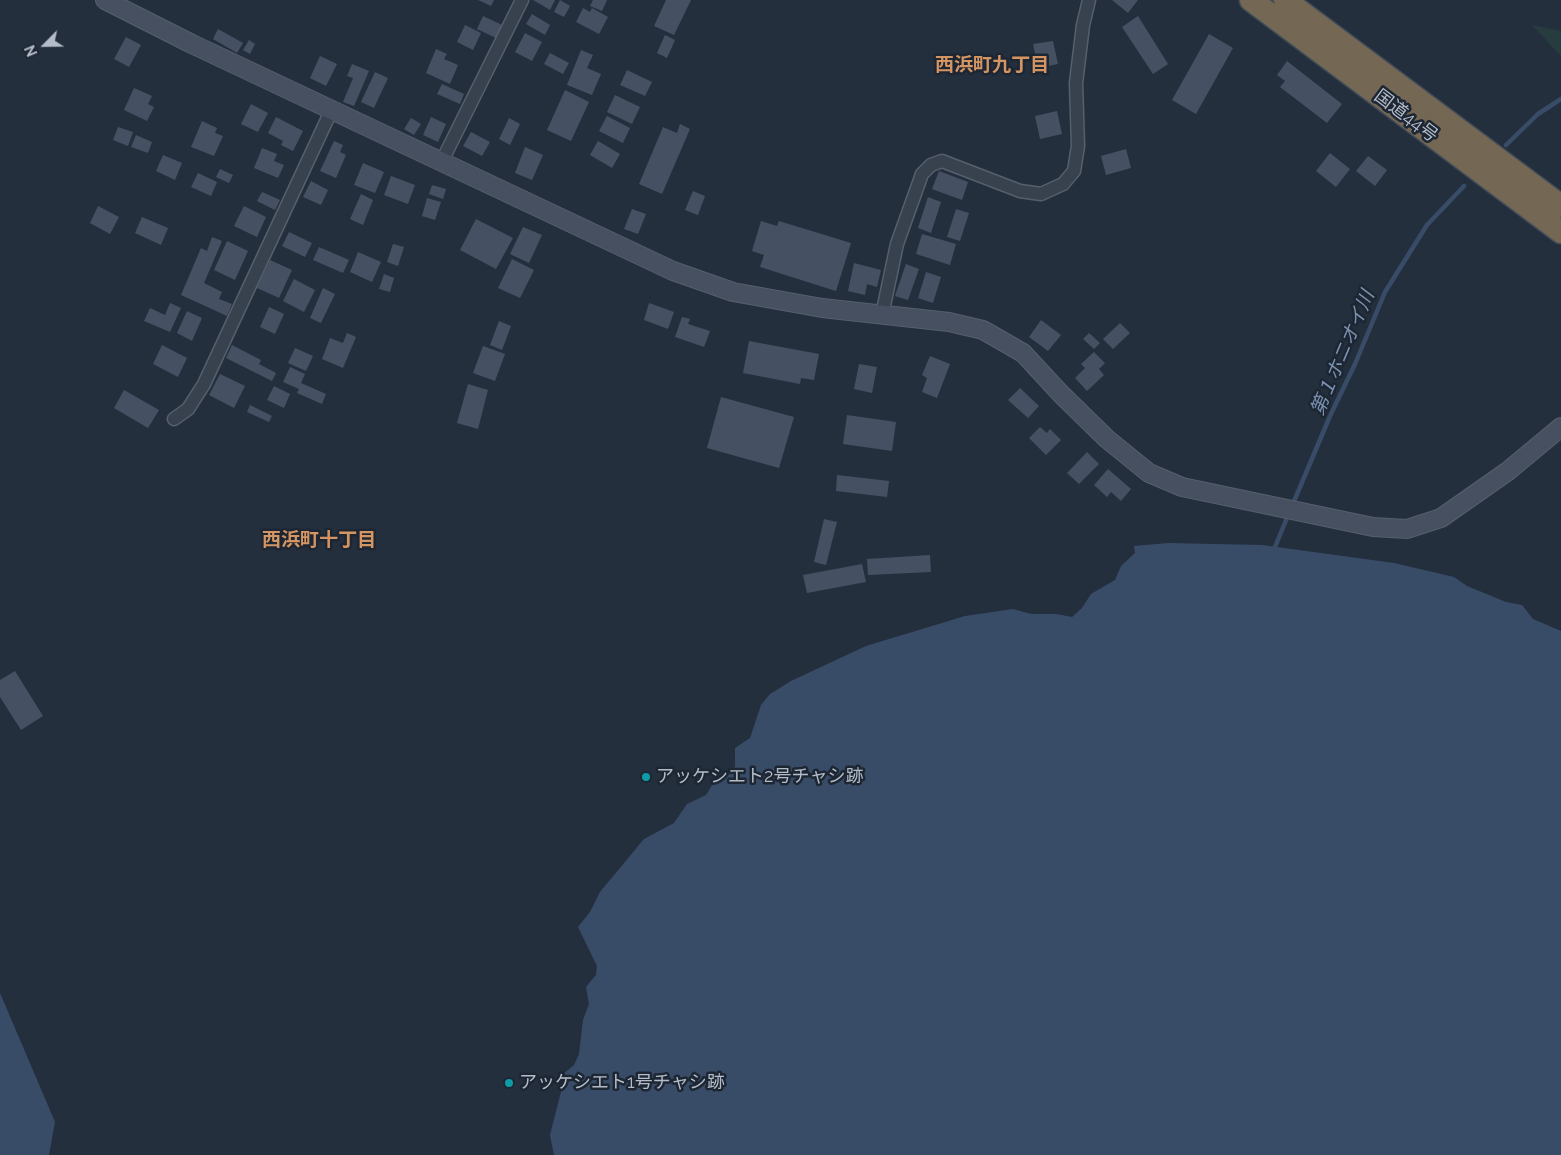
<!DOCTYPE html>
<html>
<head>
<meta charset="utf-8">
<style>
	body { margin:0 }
	#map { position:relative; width:1561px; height:1155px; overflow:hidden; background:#242f3e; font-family:Raleway,sans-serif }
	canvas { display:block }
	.north { position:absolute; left:20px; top:20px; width:50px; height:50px; -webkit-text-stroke:4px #1d2633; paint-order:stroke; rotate:247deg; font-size:14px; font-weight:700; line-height:20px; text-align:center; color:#b4bcc9 }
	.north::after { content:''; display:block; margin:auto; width:18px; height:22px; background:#b4bcc9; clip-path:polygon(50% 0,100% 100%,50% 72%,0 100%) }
</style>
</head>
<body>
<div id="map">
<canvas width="1561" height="1155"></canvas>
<div class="north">N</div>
</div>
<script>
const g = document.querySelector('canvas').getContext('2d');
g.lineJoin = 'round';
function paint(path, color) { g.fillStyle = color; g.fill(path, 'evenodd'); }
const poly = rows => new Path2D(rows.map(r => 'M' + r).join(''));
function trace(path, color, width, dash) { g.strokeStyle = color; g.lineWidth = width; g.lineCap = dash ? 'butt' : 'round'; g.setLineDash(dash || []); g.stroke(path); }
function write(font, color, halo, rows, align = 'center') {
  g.font = font + ' Raleway,"Noto Sans JP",sans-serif'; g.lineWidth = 5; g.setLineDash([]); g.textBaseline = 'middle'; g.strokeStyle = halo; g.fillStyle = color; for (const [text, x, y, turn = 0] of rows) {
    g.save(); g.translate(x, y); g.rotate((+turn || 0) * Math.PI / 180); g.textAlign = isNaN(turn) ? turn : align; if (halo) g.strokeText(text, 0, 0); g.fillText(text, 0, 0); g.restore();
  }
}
paint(poly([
	[1532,25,1561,31,1561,56]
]), '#263c3f');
paint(poly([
	[1168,543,1262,545,1394,563,1454,577,1467,586,1506,602,1522,605,1533,619,1561,631,1561,1155,554,1155,550,1135,562,1088,562,1075,574,1065,579,1054,583,1020,589,1004,586,987,596,975,597,966,578,927,590,912,600,892,644,839,674,823,687,804,706,795,716,779,735,767,735,748,750,738,761,705,770,694,791,681,866,646,965,616,1013,609,1031,614,1056,614,1072,617,1082,608,1091,594,1115,580,1121,566,1135,553,1134,546],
	[0,993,55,1122,49,1155,0,1155]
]), '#394c67');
trace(poly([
	[1506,145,1538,114,1561,99],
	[1292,506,1330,416,1355,364,1385,292,1427,225,1464,186],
	[1275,547,1289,513]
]), '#394c67', 4.5);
paint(poly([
	[478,0,494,0,491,6],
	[533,0,555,0,550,10],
	[560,0,570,6,564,17,554,12],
	[593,0,607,0,602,11,590,6],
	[666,0,691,0,674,35,654,26],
	[1112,0,1138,0,1128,13],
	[583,8,590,12,592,8,608,17,599,34,576,22],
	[532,14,550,25,545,35,526,24],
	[483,16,502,25,496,38,477,29],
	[1138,16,1168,64,1153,74,1122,27],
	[465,25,481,33,473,50,457,42],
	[218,29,243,43,237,53,213,39],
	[525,33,542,42,532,61,515,52],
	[1209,34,1233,48,1196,114,1172,100],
	[665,35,675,40,667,58,657,53],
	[126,37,141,45,129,67,114,59],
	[249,40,255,44,250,54,243,50],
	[1053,41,1058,64,1038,68,1033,44],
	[436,49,447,54,444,59,458,65,450,84,426,73],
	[581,50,593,55,587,68,601,74,592,95,567,85],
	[550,53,569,63,563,74,544,64],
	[320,56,337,64,326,86,310,78],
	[1287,61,1342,104,1327,123,1280,87,1285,81,1277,75],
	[352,64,369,71,354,106,343,102,353,78,347,76],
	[627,70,652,82,645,96,620,85],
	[375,72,388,78,374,108,361,102],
	[442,84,464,94,460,104,437,94],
	[134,88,152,96,148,104,154,107,147,121,124,110],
	[565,90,589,102,571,141,547,130],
	[615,95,640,107,632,124,607,112],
	[251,104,268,113,258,132,241,124],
	[1057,111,1062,134,1040,139,1035,116],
	[607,116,630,128,623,143,599,131],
	[276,117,303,131,293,151,281,145,283,141,268,133],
	[431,117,446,124,438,142,423,135],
	[411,118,421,124,414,135,404,129],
	[509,118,520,124,510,145,499,139],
	[202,121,217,128,215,133,223,136,214,156,191,147],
	[680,124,690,129,662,194,639,184,663,127,677,133],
	[118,127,133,132,128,146,113,140],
	[471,132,490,142,482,156,463,146],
	[136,135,152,142,148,153,131,147],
	[334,141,343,145,340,152,346,155,336,178,320,171],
	[598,141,620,154,612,168,590,155],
	[525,147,543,155,532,180,515,173],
	[262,148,277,154,274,161,284,165,278,178,254,168],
	[1126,149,1131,168,1106,175,1101,156],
	[1330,153,1350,169,1336,187,1316,171],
	[163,155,182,163,175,180,156,171],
	[1368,156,1387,170,1375,186,1356,171],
	[363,163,384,172,375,193,354,185],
	[220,169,233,175,229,183,216,177],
	[939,171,968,182,962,200,932,189],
	[198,173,217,182,211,196,191,187],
	[391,176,415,185,408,204,384,195],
	[311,181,328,190,321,205,303,197],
	[432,185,446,189,443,199,429,194],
	[693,191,705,196,698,215,685,210],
	[262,192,280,200,275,210,257,201],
	[361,194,373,200,363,225,350,219],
	[928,197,941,202,931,233,918,228],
	[427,198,441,202,435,220,422,216],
	[98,206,119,217,110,234,90,223],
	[244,206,266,217,257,237,234,226],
	[632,209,646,214,638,234,624,229],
	[956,209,969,213,960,241,947,237],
	[142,217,168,228,161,245,135,233],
	[476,219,513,238,496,269,460,250],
	[761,221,777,226,779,221,851,243,836,291,760,267,764,255,752,251],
	[523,227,542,235,529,263,510,254],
	[289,232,312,243,305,257,282,246],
	[922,234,956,244,950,265,916,254],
	[212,237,222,241,204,283,222,292,219,299,232,304,227,316,181,295,201,248,207,251],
	[227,241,248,251,235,280,214,270],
	[393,244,404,247,398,266,387,262],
	[319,247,349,260,343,273,313,260],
	[358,252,381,262,372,282,350,272],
	[512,259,534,270,520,298,498,288],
	[270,260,292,270,279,298,257,288],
	[854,263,881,270,877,287,867,284,865,295,848,291],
	[906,264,919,269,908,300,895,296],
	[926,272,941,277,933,303,918,298],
	[384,274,394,278,390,292,379,289],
	[294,279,315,290,304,312,283,301],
	[323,288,335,294,321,323,310,318],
	[170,303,181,308,170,332,144,321,150,308,165,315],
	[649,303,674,312,668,329,644,320],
	[269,307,284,314,275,334,260,327],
	[187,311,202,318,192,341,177,333],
	[682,317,690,319,688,324,710,331,704,347,675,337],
	[1041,320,1061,335,1048,351,1029,337],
	[499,321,511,326,502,350,490,345],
	[1120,323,1130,333,1113,349,1103,339],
	[347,333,356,337,343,368,322,359,330,338,343,343],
	[1089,333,1100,343,1094,349,1083,339],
	[749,341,819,354,814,380,801,378,800,384,743,373],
	[162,345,187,358,178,377,153,364],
	[232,345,261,360,259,364,276,373,272,381,226,358],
	[483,346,505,354,495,381,473,373],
	[295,348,313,356,306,371,288,363],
	[1094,352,1105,363,1099,369,1104,375,1087,391,1075,378,1085,368,1081,364],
	[930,356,950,364,937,398,922,392,927,378,922,375],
	[859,364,877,367,872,393,854,389],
	[290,367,305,374,301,383,326,394,322,404,297,393,299,389,283,382],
	[220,374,245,386,234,408,209,395],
	[468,384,488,390,478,429,457,423],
	[274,386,290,394,284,408,267,400],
	[1020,388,1039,406,1028,418,1008,400],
	[124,390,159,410,148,428,114,408],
	[721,397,794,417,779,468,707,448],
	[250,405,272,416,269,422,247,412],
	[847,415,896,422,892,451,843,444],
	[1040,427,1047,433,1050,429,1061,440,1046,455,1029,438],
	[1087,452,1099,464,1079,484,1067,473],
	[1108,469,1131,489,1121,501,1111,492,1107,497,1094,485],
	[837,475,889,481,887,497,836,491],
	[824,519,837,522,826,565,814,562],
	[930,555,931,572,868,575,867,559],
	[862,564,866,582,807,593,803,575],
	[15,671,43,716,21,730,0,697,0,680]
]), '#455162');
const street = poly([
	[442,161,522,0],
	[882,315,897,244,922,174,931,165,942,161,1020,191,1041,194,1063,184,1074,171,1078,146,1076,83,1083,25,1089,0],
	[174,419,188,409,204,384,332,109]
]);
const secondary = poly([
	[105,0,192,44,673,271,733,292,822,308,949,322,983,330,1023,353,1061,394,1107,439,1149,473,1182,487,1373,527,1407,529,1441,518,1508,471,1561,427]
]);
const highway = poly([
	[1251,0,1561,232],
	[1285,0,1561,206]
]);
trace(street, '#565f6c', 15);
trace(secondary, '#565f6c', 20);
trace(highway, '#434c59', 25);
trace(street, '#38414e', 12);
trace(secondary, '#465061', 18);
trace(highway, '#746855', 22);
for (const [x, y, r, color] of [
	[646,777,5,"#0f9aa8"],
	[509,1083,5,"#0f9aa8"]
]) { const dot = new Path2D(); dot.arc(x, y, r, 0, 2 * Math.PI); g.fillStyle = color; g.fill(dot); trace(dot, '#1d2633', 2); }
write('18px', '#b4bcc9', '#1d2633', [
	["国道44号",1406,116,37]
]);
write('18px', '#b4bcc9', '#1d2633', [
	["アッケシエト2号チャシ跡",656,777],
	["アッケシエト1号チャシ跡",519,1083]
], 'left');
write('bold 19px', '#d59563', '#1d2633', [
	["西浜町九丁目",992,65],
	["西浜町十丁目",319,540]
]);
write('italic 19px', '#7c92b1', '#1d2633', [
	["第１ホニオイ川",1343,353,-67]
]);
</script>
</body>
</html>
